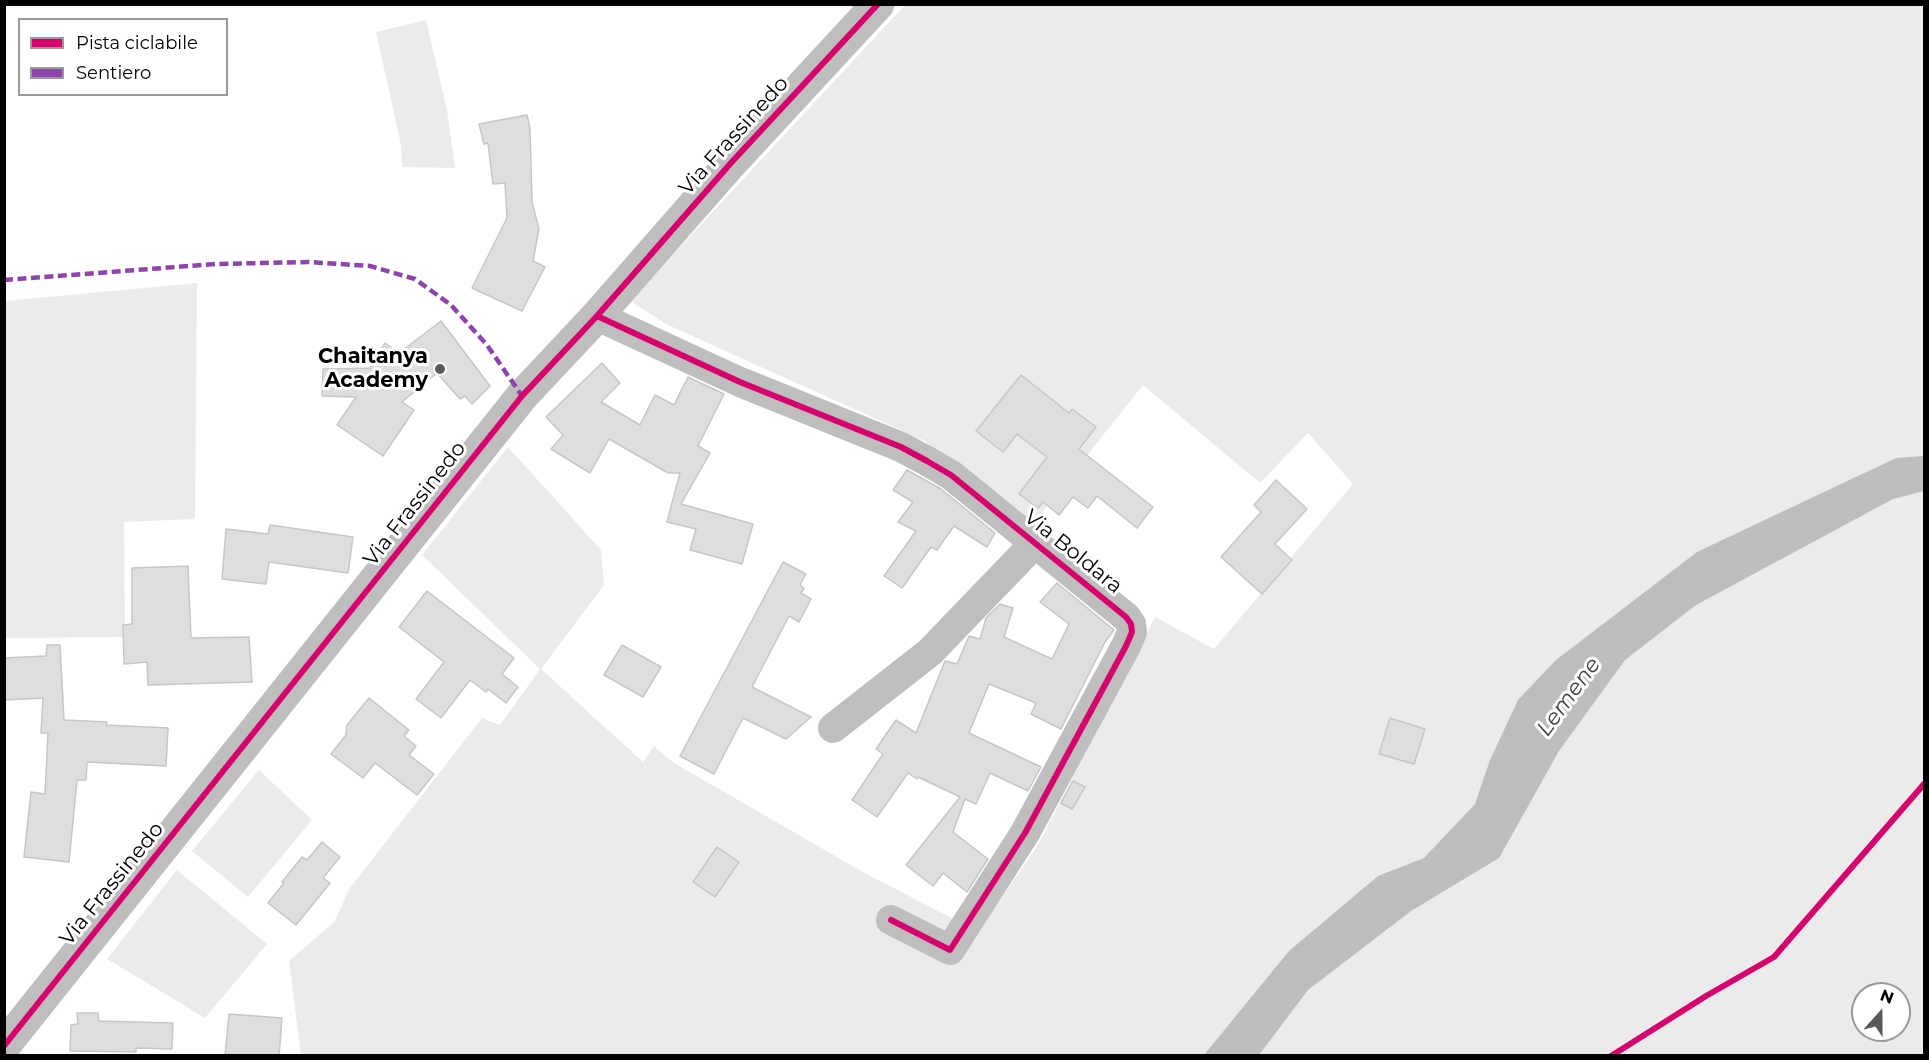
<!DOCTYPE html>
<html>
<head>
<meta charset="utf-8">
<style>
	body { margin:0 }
	#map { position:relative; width:1929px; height:1060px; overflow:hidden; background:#fff; font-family:Montserrat,sans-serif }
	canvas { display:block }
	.frame { position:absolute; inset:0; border:6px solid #000; pointer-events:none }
	.legend { position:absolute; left:18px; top:18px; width:210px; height:78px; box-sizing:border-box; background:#fff; border:2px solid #999; margin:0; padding:8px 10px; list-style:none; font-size:18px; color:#000 }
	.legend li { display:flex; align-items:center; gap:12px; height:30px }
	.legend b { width:30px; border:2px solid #999 }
	.north { position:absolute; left:1851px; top:982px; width:60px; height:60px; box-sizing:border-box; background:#fff; border:2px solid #999; border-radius:50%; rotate:21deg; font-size:16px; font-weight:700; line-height:24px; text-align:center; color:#000 }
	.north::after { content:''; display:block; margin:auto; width:21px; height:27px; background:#595959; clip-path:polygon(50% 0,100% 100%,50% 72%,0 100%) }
</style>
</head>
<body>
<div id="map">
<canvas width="1929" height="1060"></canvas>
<div class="frame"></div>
<ul class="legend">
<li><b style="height:8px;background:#d6006c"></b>Pista ciclabile</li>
<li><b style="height:8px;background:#8e44ad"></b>Sentiero</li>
</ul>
<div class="north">N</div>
</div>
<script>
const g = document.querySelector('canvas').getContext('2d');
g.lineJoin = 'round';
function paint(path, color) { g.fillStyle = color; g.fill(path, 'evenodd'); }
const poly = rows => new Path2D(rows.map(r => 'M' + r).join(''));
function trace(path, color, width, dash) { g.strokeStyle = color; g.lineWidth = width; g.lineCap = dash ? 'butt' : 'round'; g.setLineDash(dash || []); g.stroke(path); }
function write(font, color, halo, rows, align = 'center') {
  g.font = font + ' Montserrat,sans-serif'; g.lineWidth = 6; g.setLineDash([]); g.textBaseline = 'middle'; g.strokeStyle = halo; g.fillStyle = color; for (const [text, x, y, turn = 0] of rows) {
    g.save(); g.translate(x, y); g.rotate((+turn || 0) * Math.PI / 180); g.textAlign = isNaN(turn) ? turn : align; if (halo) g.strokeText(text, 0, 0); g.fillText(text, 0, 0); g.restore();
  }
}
paint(poly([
	[905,5,1924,5,1924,1055,301,1055,289,961,334,922,350,888,482,718,500,725,540,669,422,555,508,447,601,550,604,585,541,669,643,762,654,746,674,763,863,872,978,932,1038,845,1155,617,1214,649,1353,484,1308,433,1260,483,1143,385,1031,526,925,441,668,325,630,301],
	[1863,994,1899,994,1899,1030,1863,1030],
	[426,20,447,110,455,168,402,167,401,145,376,32],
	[197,283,195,519,124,522,125,637,5,638,5,301],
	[259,770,312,820,248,897,192,851],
	[177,870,267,944,205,1018,107,959]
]), '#ebebeb');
paint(poly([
	[1924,456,1924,491,1893,499,1696,605,1625,660,1559,751,1499,858,1411,911,1308,990,1259,1055,1204,1055,1289,951,1378,876,1424,858,1475,804,1490,760,1518,700,1556,660,1697,552,1896,458]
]), '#bdbdbd');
const building = poly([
	[527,115,530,128,532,202,539,229,533,261,545,267,522,311,472,288,507,218,505,183,493,184,488,143,484,144,479,124,527,115],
	[441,321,490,386,472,404,465,396,460,399,437,373,402,402,414,410,383,456,337,425,356,397,322,396,323,369,370,368,385,343,399,353,441,321],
	[602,363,620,383,601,402,640,425,655,395,674,405,688,377,724,394,698,446,710,453,681,504,753,524,742,564,690,550,696,529,667,522,680,473,668,473,609,439,590,473,551,449,563,435,546,417,602,363],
	[1021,375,1069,413,1072,409,1096,427,1079,449,1153,507,1137,528,1097,496,1088,508,1073,497,1059,515,1043,502,1038,508,1019,494,1047,457,1017,434,1003,452,976,431,1021,375],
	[907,470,941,489,995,533,987,547,954,526,937,550,931,547,902,588,884,576,916,531,898,522,913,502,893,490,907,470],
	[1276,480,1307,509,1275,544,1292,560,1262,594,1221,557,1261,512,1254,505,1276,480],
	[270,525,353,537,348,573,269,562,266,584,222,579,226,529,268,534,270,525],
	[783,562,806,574,800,585,804,588,801,593,811,599,799,622,789,616,752,687,811,717,786,739,743,718,714,774,680,756,783,562],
	[188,566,191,638,249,637,252,682,148,685,147,662,124,664,123,625,132,624,132,568,188,566],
	[1057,583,1114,630,1105,642,1061,729,1031,714,1036,703,989,684,969,733,1041,767,1028,791,990,773,976,804,965,799,953,832,988,859,967,892,943,873,933,886,906,865,960,797,918,777,917,779,908,773,877,817,852,800,883,754,876,749,896,720,916,733,945,661,957,664,969,636,980,639,986,618,1000,604,1013,608,1004,637,1052,659,1069,624,1040,602,1057,583],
	[427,591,514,658,502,674,518,687,506,703,488,689,486,692,470,680,441,718,416,699,444,662,399,627,427,591],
	[47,645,60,645,64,720,107,722,106,725,168,728,166,766,87,762,86,780,77,780,69,862,24,857,31,792,45,794,48,733,41,733,43,698,4,700,4,658,46,656,47,645],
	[622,645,661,667,643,697,604,675,622,645],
	[369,698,409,730,404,736,416,746,409,755,434,774,417,795,375,763,363,778,331,754,346,735,347,725,369,698],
	[1390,718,1425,729,1414,764,1379,754,1390,718],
	[1073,781,1085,787,1072,809,1061,803,1073,781],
	[322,842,340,857,323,878,330,883,296,925,268,903,284,883,282,882,302,857,307,860,322,842],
	[717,847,739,862,715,897,693,882,717,847],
	[77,1013,98,1013,99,1021,173,1023,172,1049,136,1048,136,1052,70,1051,71,1025,78,1024,77,1013],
	[229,1014,282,1018,279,1056,225,1056,229,1014]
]);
paint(building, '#dedede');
trace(building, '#c6c6c6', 1.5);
trace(poly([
	[597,316,740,382,901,447,927,461,951,475,1126,617,1131,624,1132,632,1126,646,1025,833,950,950,891,920],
	[833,728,930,652,1035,543]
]), '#bebebe', 30);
trace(poly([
	[4,1046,522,396,597,316,730,164,878,4]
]), '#bebebe', 33);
trace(poly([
	[4,280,216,264,309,262,370,266,415,279,451,305,487,345,522,396]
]), '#8e44ad', 4.5, [9, 4.5]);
trace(poly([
	[597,316,740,382,901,447,927,461,951,475,1126,617,1131,624,1132,632,1126,646,1025,833,950,950,891,920],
	[4,1046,522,396,597,316,730,164,878,4],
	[1611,1056,1706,996,1774,957,1924,784]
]), '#d6006c', 6);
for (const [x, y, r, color] of [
	[440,369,6,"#595959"]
]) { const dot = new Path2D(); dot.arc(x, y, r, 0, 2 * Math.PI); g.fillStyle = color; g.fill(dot); trace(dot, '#fff', 2); }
write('21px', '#000', '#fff', [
	["Via Frassinedo",734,136,-48],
	["Via Frassinedo",415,504,-52],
	["Via Boldara",1073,552,39],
	["Via Frassinedo",112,884,-51]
]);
write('bold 21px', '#000', '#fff', [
	["Chaitanya",428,357],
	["Academy",428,381]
], 'right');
write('italic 22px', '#424242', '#fff', [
	["Lemene",1569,697,-54]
]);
</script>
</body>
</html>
